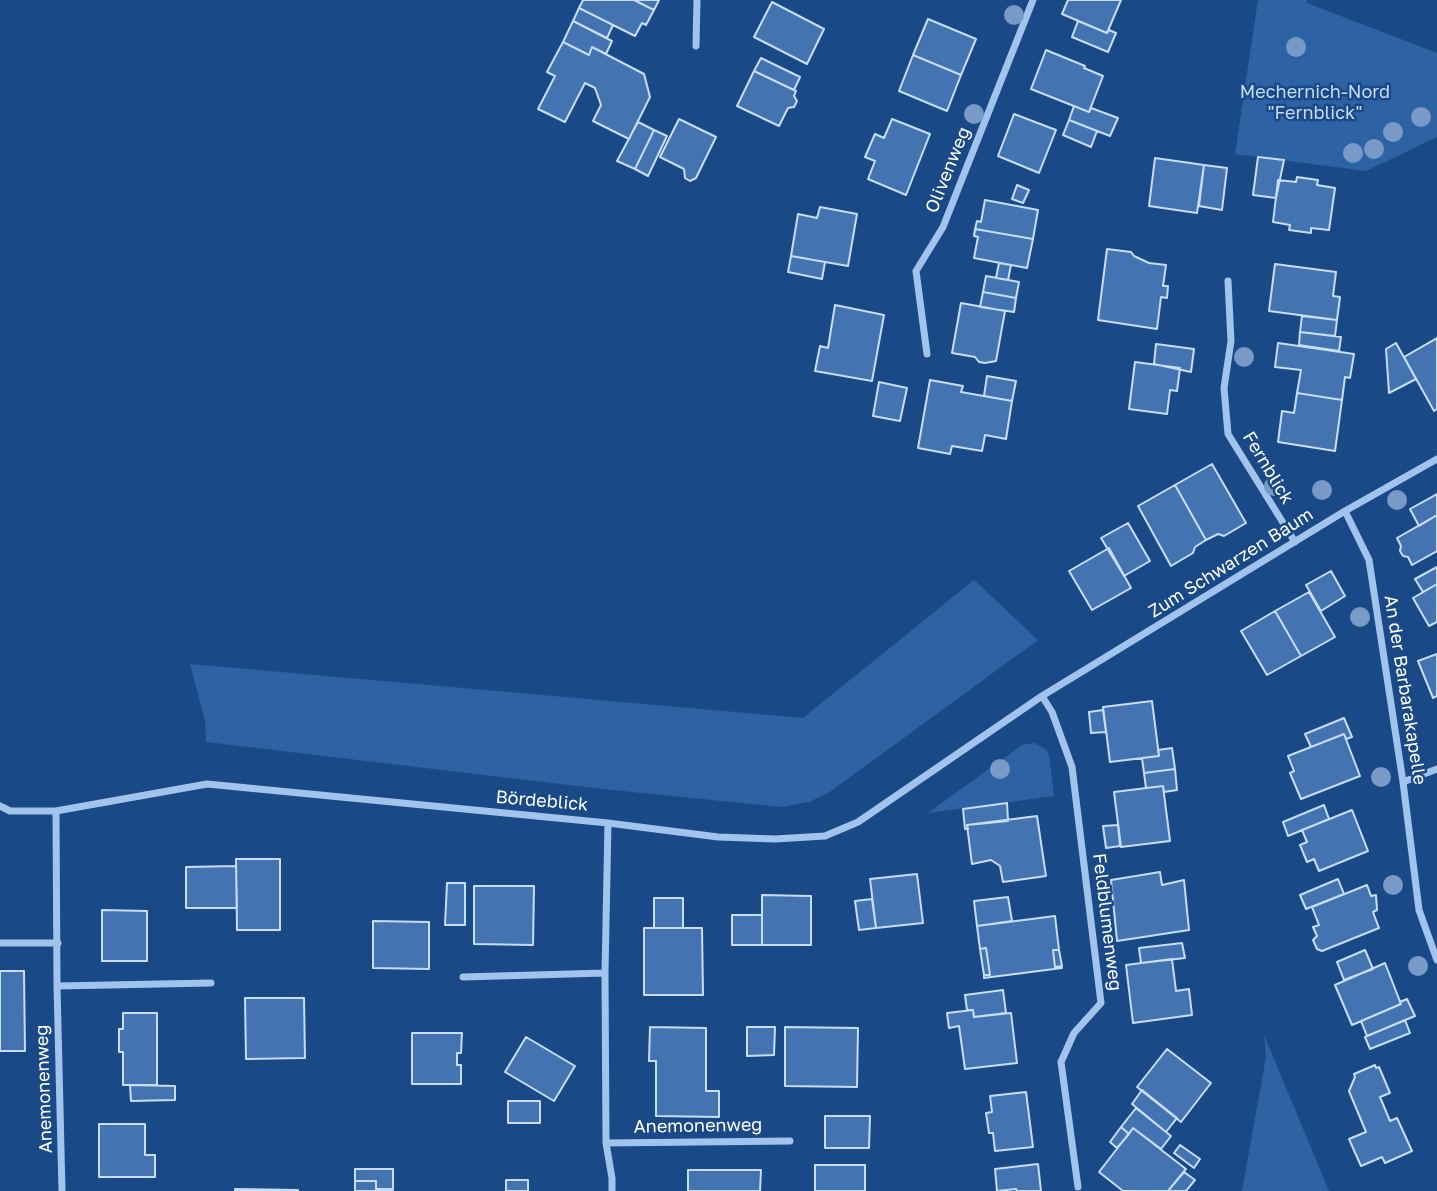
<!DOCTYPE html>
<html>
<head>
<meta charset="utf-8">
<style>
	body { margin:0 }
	canvas { display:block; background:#1a4987 }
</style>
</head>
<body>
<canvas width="1437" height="1191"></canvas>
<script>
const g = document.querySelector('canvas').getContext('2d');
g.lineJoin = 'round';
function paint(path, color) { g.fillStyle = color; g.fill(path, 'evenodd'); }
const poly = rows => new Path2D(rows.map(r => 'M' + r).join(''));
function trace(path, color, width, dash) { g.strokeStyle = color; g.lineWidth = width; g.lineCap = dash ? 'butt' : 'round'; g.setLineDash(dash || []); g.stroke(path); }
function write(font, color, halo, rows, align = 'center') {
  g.font = font + ' "Golos Text",sans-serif'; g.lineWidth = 5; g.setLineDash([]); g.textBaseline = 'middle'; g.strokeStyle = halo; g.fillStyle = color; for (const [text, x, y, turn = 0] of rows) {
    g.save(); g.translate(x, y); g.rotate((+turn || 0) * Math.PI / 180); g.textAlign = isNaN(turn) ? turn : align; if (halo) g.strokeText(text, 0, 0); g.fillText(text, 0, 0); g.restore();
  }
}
paint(poly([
	[1258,0,1307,0,1307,3,1437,53,1437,137,1366,171,1235,154],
	[974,580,1038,640,831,791,809,802,781,807,603,789,206,742,205,721,190,664,803,718],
	[1034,743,1047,750,1049,755,1054,796,928,813,1022,745],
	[1264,1035,1329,1191,1242,1191,1266,1057]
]), '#2d63a5');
const building = poly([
	[583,0,634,0,654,10,646,25,642,23,635,36,579,8,583,0],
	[634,0,659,0,654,10,634,0],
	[1068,0,1121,0,1107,33,1062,14,1068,0],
	[772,2,824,29,807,64,754,37,772,2],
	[579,8,613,25,607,38,573,21,579,8],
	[928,19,976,39,961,75,913,55,928,19],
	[573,21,612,41,606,54,592,47,589,55,563,42,573,21],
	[1078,21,1107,33,1109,30,1116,33,1108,52,1072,37,1078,21],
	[563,42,589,55,592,47,644,74,650,97,629,139,593,121,601,105,595,88,585,83,565,122,538,109,555,76,547,72,563,42],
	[1046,50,1085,66,1084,68,1103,76,1089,112,1031,89,1046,50],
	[913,55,961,75,947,111,899,91,913,55],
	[761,58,800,77,794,90,754,71,761,58],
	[754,71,796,91,794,96,797,101,794,107,788,108,779,126,737,106,754,71],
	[1074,106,1089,112,1091,108,1118,118,1110,136,1069,120,1074,106],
	[1014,114,1056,130,1039,173,998,156,1014,114],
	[679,119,716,137,696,178,690,181,685,178,684,169,660,157,679,119],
	[892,119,930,134,906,195,868,179,875,161,865,157,875,134,884,138,892,119],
	[1069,120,1097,131,1091,147,1063,135,1069,120],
	[638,122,654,130,635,169,617,161,638,122],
	[654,130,667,136,648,176,635,169,654,130],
	[1258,157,1284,160,1276,198,1253,195,1258,157],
	[1155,158,1204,165,1197,213,1149,206,1155,158],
	[1204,165,1227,168,1222,210,1199,206,1204,165],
	[1297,177,1318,180,1317,185,1335,188,1329,230,1311,228,1311,233,1289,230,1290,225,1273,222,1278,180,1296,182,1297,177],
	[1017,185,1029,190,1023,203,1012,199,1017,185],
	[985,200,1038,210,1033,239,975,229,977,221,981,222,985,200],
	[820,207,857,214,848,266,791,256,798,214,817,218,820,207],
	[975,229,1033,239,1027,268,974,258,978,237,974,236,975,229],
	[1107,249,1131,252,1134,256,1149,263,1166,265,1163,286,1168,286,1167,298,1161,297,1157,329,1098,320,1107,249],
	[791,256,825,262,822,279,788,272,791,256],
	[999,263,1011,265,1008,280,996,278,999,263],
	[1275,264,1336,272,1333,296,1340,297,1337,320,1269,311,1275,264],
	[986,276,1019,282,1016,298,983,292,986,276],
	[983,292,1016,298,1014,312,980,307,983,292],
	[961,303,1005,311,996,361,985,363,979,362,975,357,952,353,961,303],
	[835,305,884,315,872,381,815,371,820,346,828,348,835,305],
	[1302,316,1337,320,1335,336,1300,332,1302,316],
	[1300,332,1341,337,1339,351,1299,345,1300,332],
	[1437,338,1437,409,1434,411,1404,357,1437,338],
	[1278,343,1354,354,1350,378,1345,377,1342,400,1297,393,1301,370,1275,367,1278,343],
	[1396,343,1416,379,1389,393,1386,349,1396,343],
	[1156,344,1194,349,1191,372,1154,364,1156,344],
	[1135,362,1180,368,1177,391,1170,390,1167,414,1129,409,1135,362],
	[987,376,1016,381,1012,401,984,396,987,376],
	[930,380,963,386,961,392,1012,401,1006,439,985,435,982,451,952,446,950,454,918,448,930,380],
	[879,382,907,388,900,421,873,416,879,382],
	[1297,393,1342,400,1335,451,1278,442,1282,411,1294,413,1297,393],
	[1212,464,1246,523,1224,536,1218,534,1206,540,1175,485,1212,464],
	[1175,485,1206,540,1195,547,1193,553,1171,566,1138,506,1175,485],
	[1437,494,1437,515,1419,526,1410,509,1437,494],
	[1437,515,1437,551,1412,565,1408,557,1403,556,1400,551,1401,546,1397,538,1437,515],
	[1128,523,1150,561,1124,576,1101,538,1128,523],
	[1109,548,1131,588,1092,610,1069,571,1109,548],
	[1437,567,1437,584,1423,592,1415,579,1437,567],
	[1331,571,1345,596,1321,611,1306,585,1331,571],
	[1437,584,1437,622,1429,626,1413,598,1437,584],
	[1309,592,1335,637,1301,656,1275,611,1309,592],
	[1275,611,1301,656,1267,675,1241,631,1275,611],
	[1437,654,1437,696,1433,698,1418,661,1437,654],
	[1152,701,1159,756,1110,762,1103,707,1152,701],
	[1103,710,1106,732,1091,733,1089,712,1103,710],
	[1344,718,1352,737,1346,739,1344,734,1311,747,1305,734,1344,718],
	[1344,734,1360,776,1301,799,1290,773,1294,771,1288,756,1344,734],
	[1172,748,1175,769,1144,773,1142,758,1159,756,1158,750,1172,748],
	[1175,769,1177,790,1164,792,1163,786,1146,788,1144,773,1175,769],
	[1163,786,1170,841,1121,847,1114,792,1163,786],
	[1007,803,1008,821,967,825,968,829,965,829,963,809,1007,803],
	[1324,805,1329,819,1288,836,1283,822,1324,805],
	[1352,810,1368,851,1319,871,1314,859,1307,862,1300,845,1307,842,1302,830,1352,810],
	[1037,816,1046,876,1003,882,1000,866,991,860,972,864,967,825,1037,816],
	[1118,825,1120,846,1106,848,1103,826,1118,825],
	[236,859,280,859,280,930,237,930,236,859],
	[236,866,237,908,186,908,186,867,236,866],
	[1160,872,1162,885,1184,880,1189,930,1117,941,1111,880,1160,872],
	[917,874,923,923,876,928,870,879,917,874],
	[1338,879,1344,894,1306,909,1300,895,1338,879],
	[447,883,465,883,465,925,445,925,447,883],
	[1367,885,1371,896,1376,895,1377,910,1373,912,1379,928,1322,951,1317,949,1313,940,1317,936,1313,927,1319,925,1312,907,1367,885],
	[474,886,534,886,533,945,474,944,474,886],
	[762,895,811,896,811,945,762,945,762,895],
	[1008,897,1012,921,977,926,974,901,1008,897],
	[654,898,683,898,683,928,654,928,654,898],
	[872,899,876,928,859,930,855,901,872,899],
	[102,910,147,911,147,961,102,961,102,910],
	[732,915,762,915,762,945,732,945,732,915],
	[1055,916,1059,950,1053,950,1055,967,1062,968,984,978,984,975,990,975,986,948,980,949,977,926,1055,916],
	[373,921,429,922,429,969,373,968,373,921],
	[644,928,702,928,703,995,644,995,644,928],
	[1182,943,1185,958,1141,963,1139,948,1182,943],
	[986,948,990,975,984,975,980,949,986,948],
	[1053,950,1059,950,1062,966,1055,967,1053,950],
	[1365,950,1373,969,1344,980,1337,962,1365,950],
	[1172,959,1176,991,1189,989,1192,1015,1133,1023,1126,965,1172,959],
	[1385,963,1401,1004,1352,1025,1335,985,1385,963],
	[0,971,24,971,25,1051,0,1051,0,971],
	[1003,990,1006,1013,974,1017,973,1010,967,1010,965,995,1003,990],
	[245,998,304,998,305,1058,246,1059,245,998],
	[1407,999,1415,1016,1367,1036,1361,1021,1401,1004,1400,1002,1407,999],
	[973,1010,974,1017,1011,1013,1017,1063,965,1069,959,1026,949,1028,947,1013,973,1010],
	[123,1013,157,1013,157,1085,123,1085,123,1052,119,1052,119,1029,123,1029,123,1013],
	[1405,1020,1410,1033,1370,1049,1365,1037,1405,1020],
	[650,1027,706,1028,706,1091,719,1091,719,1117,656,1116,656,1061,649,1061,650,1027],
	[747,1027,775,1027,774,1055,747,1056,747,1027],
	[785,1027,858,1028,857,1087,785,1086,785,1027],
	[412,1033,462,1033,461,1053,457,1053,457,1065,461,1065,461,1084,412,1084,412,1033],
	[526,1037,575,1066,554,1101,505,1072,526,1037],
	[1167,1049,1211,1083,1181,1122,1137,1087,1167,1049],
	[1375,1065,1376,1068,1379,1067,1390,1093,1380,1097,1390,1121,1397,1118,1412,1151,1385,1163,1382,1157,1361,1166,1349,1139,1366,1132,1349,1091,1355,1077,1354,1074,1375,1065],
	[130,1085,175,1086,175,1100,131,1101,130,1085],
	[1142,1090,1177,1118,1166,1132,1132,1104,1142,1090],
	[1026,1092,1033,1147,995,1151,993,1133,989,1133,986,1113,992,1112,990,1096,1026,1092],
	[508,1101,540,1101,540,1123,508,1123,508,1101],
	[1136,1108,1171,1136,1161,1149,1133,1128,1129,1134,1121,1127,1136,1108],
	[825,1116,870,1116,869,1148,825,1148,825,1116],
	[99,1124,145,1124,145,1155,155,1155,155,1177,99,1177,99,1124],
	[1121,1127,1129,1134,1117,1148,1110,1142,1121,1127],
	[1133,1128,1186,1169,1168,1191,1123,1191,1099,1172,1133,1128],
	[1180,1145,1200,1159,1194,1168,1174,1153,1180,1145],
	[1038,1164,1041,1191,1017,1191,1016,1189,997,1191,995,1169,1038,1164],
	[815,1165,865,1165,865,1191,815,1191,815,1165],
	[355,1169,393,1169,393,1189,376,1189,376,1181,355,1181,355,1169],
	[688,1170,761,1170,760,1191,688,1191,688,1170],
	[1184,1172,1195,1180,1186,1191,1168,1191,1184,1172],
	[506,1180,528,1180,528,1191,506,1191,506,1180],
	[355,1181,376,1181,376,1189,393,1191,355,1191,355,1181],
	[235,1189,298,1190,298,1191,235,1191,235,1189]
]);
paint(building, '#4373b0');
trace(building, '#c7ddf9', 2);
trace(poly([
	[696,46,697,0],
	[1228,281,1231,341,1224,388,1228,434,1295,542],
	[927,354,916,271,943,227,1033,0],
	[1345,511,1369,560,1403,782,1419,910,1437,960],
	[1042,696,1052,712,1072,767,1101,1003,1074,1033,1061,1062,1078,1187],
	[1403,782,1437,769],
	[0,806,10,811,56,811,207,784,608,823,718,837,775,839,825,836,858,822,1042,696,1345,511,1437,459],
	[56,811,57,986,62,1191],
	[608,823,605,973,606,1143,612,1178,612,1191],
	[0,943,58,943],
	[463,977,605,973],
	[57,986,211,983],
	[606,1143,790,1141]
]), '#a2c3ec', 7);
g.fillStyle = '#799ac6';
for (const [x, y] of [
	[1014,15],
	[1296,47],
	[974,114],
	[1421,117],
	[1393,132],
	[1374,149],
	[1353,153],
	[1244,357],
	[1274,486],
	[1322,490],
	[1397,500],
	[1360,617],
	[1000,769],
	[1381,777],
	[1393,885],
	[1418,966]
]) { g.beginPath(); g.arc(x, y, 10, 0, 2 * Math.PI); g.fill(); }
write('18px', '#c7ddf9', '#1a4987', [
	["Mechernich-Nord",1315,92],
	["\"Fernblick\"",1315,113]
]);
write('18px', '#fff', '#1a4987', [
	["Olivenweg",948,170,-68],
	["Fernblick",1268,468,59],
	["Zum Schwarzen Baum",1231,563,-32],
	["An der Barbarakapelle",1405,690,81],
	["Bördeblick",542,801,5],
	["Feldblumenweg",1107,922,83],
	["Anemonenweg",44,1089,-92],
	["Anemonenweg",698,1126,-1]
]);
</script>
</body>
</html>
